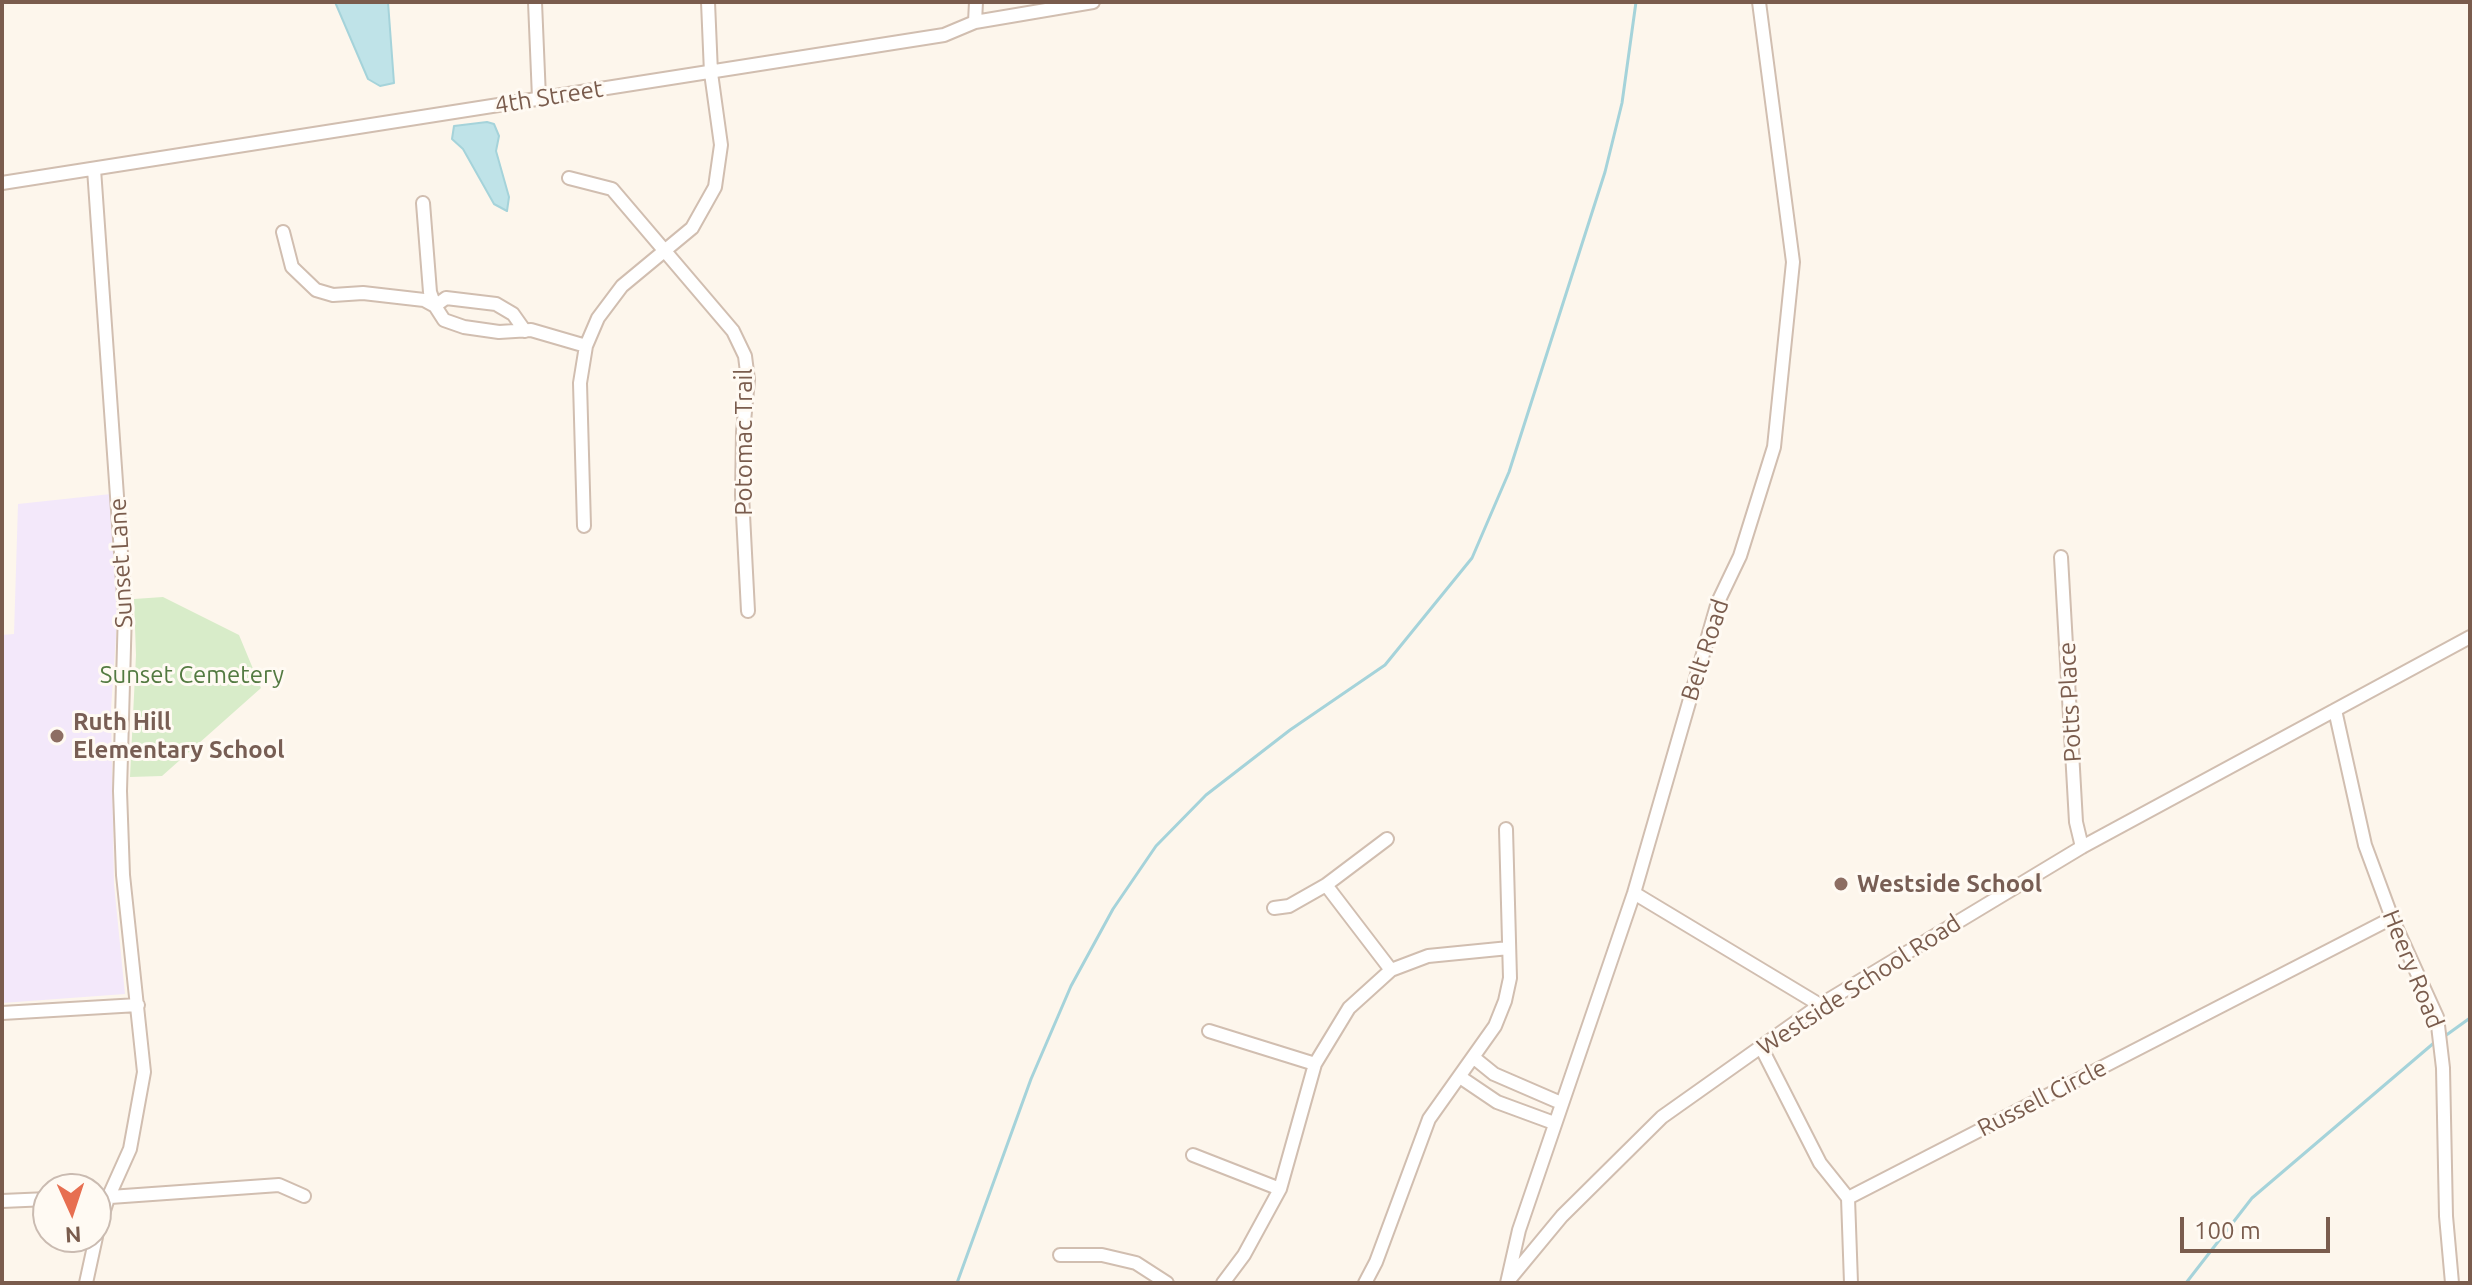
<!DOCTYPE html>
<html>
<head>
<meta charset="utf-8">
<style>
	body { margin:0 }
	#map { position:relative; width:2472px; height:1285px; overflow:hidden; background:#fdf6ec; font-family:Ubuntu,sans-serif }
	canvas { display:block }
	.frame { position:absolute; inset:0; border:4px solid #7a5c4d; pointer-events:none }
	.north { position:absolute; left:32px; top:1173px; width:80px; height:80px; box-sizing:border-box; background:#fffaf3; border:2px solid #cabbb1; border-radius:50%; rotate:177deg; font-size:22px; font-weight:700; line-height:32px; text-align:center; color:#7a5c4d }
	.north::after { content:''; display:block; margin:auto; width:28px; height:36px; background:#e76f51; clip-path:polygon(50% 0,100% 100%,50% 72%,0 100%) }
	.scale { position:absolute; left:2180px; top:1217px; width:150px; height:36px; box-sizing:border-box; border:4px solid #7a5c4d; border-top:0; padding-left:10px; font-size:24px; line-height:28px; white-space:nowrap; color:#7a5c4d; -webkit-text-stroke:6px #fffaf3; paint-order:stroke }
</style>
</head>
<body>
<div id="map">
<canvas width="2472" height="1285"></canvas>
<div class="frame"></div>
<div class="north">N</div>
<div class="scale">100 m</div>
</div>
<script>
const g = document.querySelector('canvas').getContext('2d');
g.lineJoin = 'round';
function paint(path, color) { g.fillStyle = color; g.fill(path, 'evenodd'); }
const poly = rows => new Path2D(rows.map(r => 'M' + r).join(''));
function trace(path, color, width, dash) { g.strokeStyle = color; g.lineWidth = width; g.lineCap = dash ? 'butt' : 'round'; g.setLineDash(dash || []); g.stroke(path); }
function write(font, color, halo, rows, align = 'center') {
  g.font = font + ' Ubuntu,sans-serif'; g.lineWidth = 6; g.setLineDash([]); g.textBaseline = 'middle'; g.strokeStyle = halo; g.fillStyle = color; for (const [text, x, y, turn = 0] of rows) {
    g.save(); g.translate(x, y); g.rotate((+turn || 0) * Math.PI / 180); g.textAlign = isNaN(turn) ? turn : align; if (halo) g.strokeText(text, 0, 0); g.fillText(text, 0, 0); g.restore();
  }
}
paint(poly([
	[111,494,118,608,111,709,114,884,125,994,2,1003,2,635,14,634,18,504]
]), '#f3e8fa');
paint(poly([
	[163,597,239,635,261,688,162,776,130,777,136,655,134,599]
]), '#d8ecc9');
const water = poly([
	[335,2,388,2,394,83,380,86,368,79,335,2],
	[487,122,494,124,499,136,496,151,509,197,507,211,494,204,463,149,452,139,454,126,487,122]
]);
paint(water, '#bfe3e8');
trace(water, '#a5d3da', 2);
trace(poly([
	[2445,1036,2470,1018],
	[957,1283,1031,1079,1071,986,1113,909,1156,846,1206,795,1290,730,1385,665,1472,558,1509,472,1605,172,1622,103,1636,2],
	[2186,1283,2252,1198,2435,1042]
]), '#a5d3da', 3);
const minor = poly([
	[535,2,539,98],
	[975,22,976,2],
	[94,169,125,610,120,791,123,875,144,1072,130,1149,108,1198,96,1236],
	[569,178,612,189,733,331,745,356,748,380,743,432,742,495,748,611],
	[2,183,944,35,975,22,1093,2],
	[423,203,430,292,435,306],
	[283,232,292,267,316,290,333,295,363,293,424,300,435,306,444,320,464,327,499,332,531,330,586,346],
	[435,306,446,298,496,304,513,314,525,331],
	[584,526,580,383,586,346,598,318,622,286,692,228,715,187,721,145,711,73,708,2],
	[2061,557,2076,822,2082,847],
	[2335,710,2365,845,2392,918,2437,1017,2443,1068,2446,1216,2452,1283],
	[1326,885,1391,970],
	[1634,893,1820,1005],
	[1274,908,1289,906,1326,885,1387,839],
	[2,1013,138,1005],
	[1209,1031,1315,1064],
	[1761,1047,1820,1163,1848,1198],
	[1473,1057,1494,1074,1561,1103],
	[1460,1077,1497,1102,1554,1123],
	[1193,1155,1280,1189],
	[96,1198,279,1185,304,1196],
	[1848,1198,2392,918],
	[1848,1198,1851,1283],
	[2,1201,48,1199],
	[1060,1255,1102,1255,1136,1263,1167,1283],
	[1509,1280,1562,1216,1662,1117,1820,1005,2082,847,2470,637],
	[86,1283,96,1237],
	[1223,1283,1244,1255,1280,1189,1315,1064,1349,1008,1391,970,1428,956,1509,948],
	[1365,1283,1376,1262,1429,1119,1495,1026,1505,1001,1510,978,1506,829],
	[1507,1283,1519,1230,1634,893,1718,602,1740,556,1774,447,1793,262,1759,2]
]);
trace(minor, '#d1beb0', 16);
trace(minor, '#fff', 12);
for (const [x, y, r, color] of [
	[57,736,8,"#8d6e63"],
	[1841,884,8,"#8d6e63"]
]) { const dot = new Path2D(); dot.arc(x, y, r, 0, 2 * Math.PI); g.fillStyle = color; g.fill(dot); trace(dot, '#fffaf3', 3); }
write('24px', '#7a5c4d', '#fffaf3', [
	["4th Street",549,97,-9],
	["Potomac Trail",744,442,-90],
	["Sunset Lane",121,563,-93],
	["Belt Road",1705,650,-72],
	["Potts Place",2070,702,-93],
	["Heery Road",2413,969,68],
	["Westside School Road",1859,985,-33],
	["Russell Circle",2042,1098,-27]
]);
write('24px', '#537a41', '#fffaf3', [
	["Sunset Cemetery",192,675]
]);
write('bold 24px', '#785e54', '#fffaf3', [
	["Ruth Hill",73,722],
	["Elementary School",73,750],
	["Westside School",1857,884]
], 'left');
</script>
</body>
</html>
